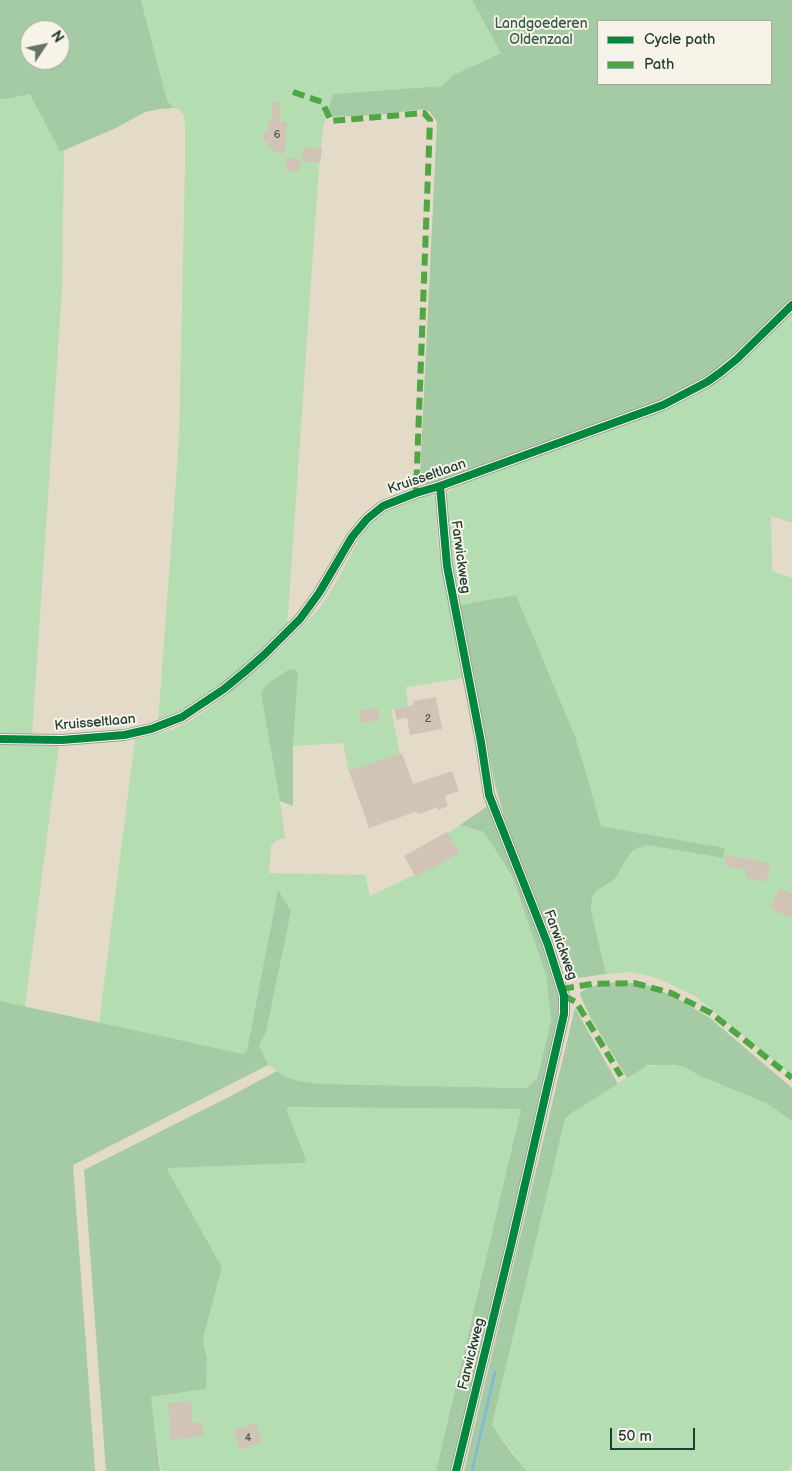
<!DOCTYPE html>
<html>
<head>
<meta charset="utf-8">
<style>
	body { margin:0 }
	#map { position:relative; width:792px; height:1471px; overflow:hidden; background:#e4dac8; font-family:"Balsamiq Sans",sans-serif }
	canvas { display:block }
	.legend { position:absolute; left:597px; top:20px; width:175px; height:65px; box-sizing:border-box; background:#f7f3e8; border:1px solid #a1aaa0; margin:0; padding:6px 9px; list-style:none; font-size:15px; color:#1f3d34 }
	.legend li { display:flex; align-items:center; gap:10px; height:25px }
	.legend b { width:25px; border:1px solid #a1aaa0 }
	.north { position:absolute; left:20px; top:20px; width:50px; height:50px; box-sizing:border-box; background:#f7f3e8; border:1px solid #a1aaa0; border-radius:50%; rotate:56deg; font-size:14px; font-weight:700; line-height:20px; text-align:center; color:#1f3d34 }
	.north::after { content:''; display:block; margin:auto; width:18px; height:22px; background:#647468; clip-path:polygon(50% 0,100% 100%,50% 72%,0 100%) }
	.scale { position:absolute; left:610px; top:1428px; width:85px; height:22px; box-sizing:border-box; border:2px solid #1f3d34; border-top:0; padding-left:6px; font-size:15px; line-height:18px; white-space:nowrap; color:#1f3d34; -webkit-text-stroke:4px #f7f3e8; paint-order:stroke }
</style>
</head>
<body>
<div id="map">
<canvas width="792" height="1471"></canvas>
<ul class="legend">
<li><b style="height:6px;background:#00873e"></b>Cycle path</li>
<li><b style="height:6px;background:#4fa644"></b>Path</li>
</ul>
<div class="north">N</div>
<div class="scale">50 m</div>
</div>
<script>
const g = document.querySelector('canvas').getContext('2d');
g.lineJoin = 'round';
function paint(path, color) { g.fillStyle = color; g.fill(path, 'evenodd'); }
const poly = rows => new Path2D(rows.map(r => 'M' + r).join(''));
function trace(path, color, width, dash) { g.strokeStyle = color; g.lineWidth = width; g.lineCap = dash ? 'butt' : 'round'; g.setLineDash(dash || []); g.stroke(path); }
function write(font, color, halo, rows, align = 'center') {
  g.font = font + ' "Balsamiq Sans",sans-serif'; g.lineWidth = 4; g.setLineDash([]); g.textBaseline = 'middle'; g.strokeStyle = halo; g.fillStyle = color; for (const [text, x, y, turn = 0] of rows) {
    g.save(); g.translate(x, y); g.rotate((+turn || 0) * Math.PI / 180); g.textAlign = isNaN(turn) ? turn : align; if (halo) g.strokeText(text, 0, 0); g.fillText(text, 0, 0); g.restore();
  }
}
paint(poly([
	[141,0,472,0,502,52,453,75,442,86,333,94,323,128,319,166,287,629,202,703,158,723,179,440,185,167,185,125,184,115,179,109,173,108,167,100],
	[30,93,60,152,64,150,62,289,32,734,0,734,0,99,7,99],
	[792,313,792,523,771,516,772,571,792,578,792,1075,695,996,657,978,631,972,606,974,591,910,592,898,596,891,615,879,629,855,634,850,647,845,722,858,725,848,601,826,588,779,575,736,516,595,460,605,446,538,445,496,449,491,460,485,650,416,683,401,705,389,744,359],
	[431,494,435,498,438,547,464,678,406,687,408,706,391,710,400,754,349,772,343,743,293,746,298,674,261,695,280,801,285,838,277,840,271,845,269,873,365,875,370,896,433,866,425,849,460,825,484,832,512,876,546,975,551,1020,537,1079,526,1088,322,1084,299,1081,288,1078,268,1065,259,1045,266,1032,278,891,247,1050,243,1054,99,1024,135,739,146,737,174,729,190,721,206,710,277,652,319,609,333,588,368,523,389,508],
	[59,744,25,1007,0,1001,0,745],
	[661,1064,684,1067,700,1076,766,1103,792,1121,792,1464,788,1471,527,1471,492,1425,565,1119,573,1112,643,1067],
	[288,1107,521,1109,436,1471,161,1471,151,1397,206,1389,207,1359,203,1339,222,1267,168,1171,168,1168,303,1163,287,1110]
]), '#b5ddb2');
paint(poly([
	[0,0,141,0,167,100,173,108,159,109,145,112,116,128,60,152,30,94,7,99,0,99],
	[30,30,60,30,60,60,30,60],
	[472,0,792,0,792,300,732,358,690,388,664,401,436,484,428,485,423,482,420,476,437,122,430,112,423,109,377,115,326,117,333,94,442,86,453,75,501,53],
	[598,21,771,21,771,84,598,84],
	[516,595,575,736,588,779,601,826,725,848,723,858,647,845,634,850,629,855,615,879,596,891,592,898,591,910,606,974,572,979,567,977,506,823,495,785,460,605],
	[290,669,296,670,298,674,293,746,293,806,280,801,261,695,263,689,268,683],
	[489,805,554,973,561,996,562,1015,454,1471,436,1471,521,1109,288,1107,287,1111,306,1160,304,1163,168,1168,168,1171,222,1267,203,1339,207,1359,206,1389,151,1397,160,1471,106,1471,84,1170,229,1097,277,1071,288,1078,299,1081,322,1084,526,1088,537,1079,551,1020,546,975,512,876,484,832,460,825],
	[278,890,291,911,266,1032,259,1045,268,1065,73,1165,95,1471,0,1471,0,1001,243,1054,247,1050],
	[625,982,644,984,673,996,710,1018,792,1088,792,1121,766,1103,700,1076,684,1067,674,1065,648,1065,627,1078,590,1017,580,995,580,993,587,988,603,983],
	[575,1008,618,1084,573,1112,565,1119,492,1425,511,1452,527,1471,464,1471]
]), '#a5cba4');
trace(poly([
	[472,1471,495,1372]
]), '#83bcd1', 3);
paint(poly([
	[272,102,280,102,280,122,287,122,285,153,273,153,273,148,268,148,268,142,263,141,263,133,268,133,268,121,272,122],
	[303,147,322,149,320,163,302,161],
	[286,158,300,159,300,171,286,171],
	[436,697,442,729,410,735,407,718,397,720,394,709,414,705,413,701],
	[378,707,380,720,361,723,359,711],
	[402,753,413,784,452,771,459,791,445,796,448,806,438,810,437,807,419,814,415,812,369,828,349,771],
	[447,832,459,853,416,877,404,856],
	[726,856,750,859,770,864,766,882,746,877,747,870,725,866],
	[780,888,792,894,792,919,770,908],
	[191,1401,192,1423,203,1422,204,1436,171,1440,168,1403],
	[256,1423,262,1442,240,1450,234,1430]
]), '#d1c3b6');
const street = poly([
	[440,486,447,566,481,742,489,795,548,945,564,996,564,1014,512,1241,456,1471],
	[0,739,62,740,124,735,151,729,182,717,224,689,247,670,265,654,300,619,319,593,352,537,367,519,383,506,416,493,440,486,663,405,707,382,721,372,737,359,792,305]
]);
trace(street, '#a19f94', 12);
trace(street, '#fbf9f7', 10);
trace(poly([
	[293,92,322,102,331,121,424,113,430,120,416,493],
	[562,989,592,984,634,983,671,993,711,1013,792,1078],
	[564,996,576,1002,621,1076]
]), '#4fa644', 6, [12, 6]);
trace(poly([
	[440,486,447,566,481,742,489,795,548,945,564,996,564,1014,512,1241,456,1471],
	[0,739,62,740,124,735,151,729,182,717,224,689,247,670,265,654,300,619,319,593,352,537,367,519,383,506,416,493,440,486,663,405,707,382,721,372,737,359,792,305]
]), '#00873e', 8);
write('11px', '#4c5e54', null, [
	["6",277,135],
	["2",428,719],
	["4",248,1438]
]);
write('14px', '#355d4a', '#f7f3e8', [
	["Landgoederen",541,24],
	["Oldenzaal",541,40]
]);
write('14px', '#1f3d34', '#f7f3e8', [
	["Kruisseltlaan",427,477,-19],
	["Farwickweg",460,557,82],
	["Kruisseltlaan",95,723,-5],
	["Farwickweg",560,945,70],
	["Farwickweg",472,1354,-76]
]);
</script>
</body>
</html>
